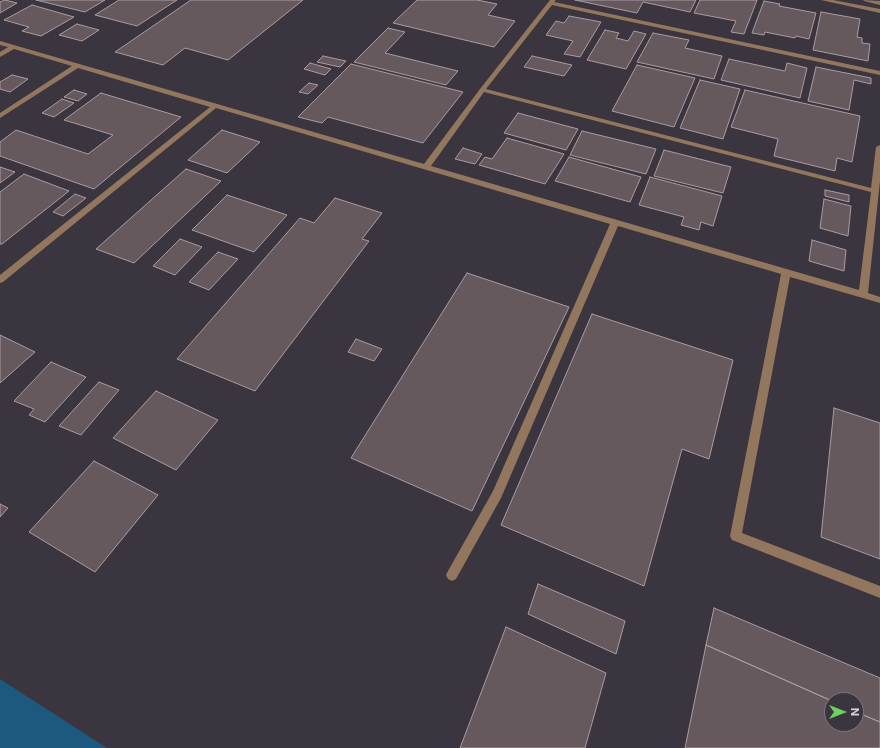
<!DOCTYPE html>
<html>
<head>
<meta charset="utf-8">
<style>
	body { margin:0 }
	#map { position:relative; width:880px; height:748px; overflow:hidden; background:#3a353e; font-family:Inter,sans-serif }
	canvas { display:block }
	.north { position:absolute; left:824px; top:692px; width:40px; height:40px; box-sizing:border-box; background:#3a353e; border:1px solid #79757d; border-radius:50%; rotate:90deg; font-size:11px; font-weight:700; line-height:16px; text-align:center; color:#d8d5db }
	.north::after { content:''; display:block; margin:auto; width:14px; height:18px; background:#6cd362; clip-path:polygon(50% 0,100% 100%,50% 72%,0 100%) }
</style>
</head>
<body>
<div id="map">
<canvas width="880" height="748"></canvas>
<div class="north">N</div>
</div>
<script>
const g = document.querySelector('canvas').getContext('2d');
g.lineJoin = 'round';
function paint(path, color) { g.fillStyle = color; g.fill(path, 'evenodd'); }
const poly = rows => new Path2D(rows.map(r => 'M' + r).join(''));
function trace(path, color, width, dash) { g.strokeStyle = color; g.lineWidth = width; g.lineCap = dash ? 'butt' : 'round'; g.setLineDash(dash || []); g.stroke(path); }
paint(poly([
	[0,679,107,748,0,748]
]), '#1d587f');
const building = poly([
	[5,0,17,3,0,13,0,2,5,0],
	[36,0,105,0,85,12,36,0],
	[119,0,177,0,137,26,95,15,119,0],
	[191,0,303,0,228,60,185,48,163,65,115,52,191,0],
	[417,0,477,0,497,4,488,15,515,21,494,47,393,23,417,0],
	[575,0,696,0,690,12,643,2,637,13,575,0],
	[700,0,757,0,744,34,731,32,736,21,694,13,700,0],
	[764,1,780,4,779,6,816,13,809,39,796,36,795,38,765,32,764,35,752,33,764,1],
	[32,5,74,17,41,36,22,31,29,27,4,20,32,5],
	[821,12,860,19,857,37,862,38,862,43,870,44,868,61,813,50,821,12],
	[569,16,601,22,580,57,564,54,573,41,546,35,556,21,564,23,569,16],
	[77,24,99,30,82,41,59,35,77,24],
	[388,28,405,32,385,53,458,71,446,85,354,62,388,28],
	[605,30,619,33,616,38,628,41,634,31,646,34,626,69,587,60,605,30],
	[653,33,689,40,685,48,722,56,714,79,637,62,653,33],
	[323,56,346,61,340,67,317,62,323,56],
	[532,56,572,65,564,76,524,67,532,56],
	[729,59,785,71,787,63,807,68,800,98,721,80,729,59],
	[310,63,331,69,325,75,304,69,310,63],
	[351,64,463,92,423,143,328,117,322,123,298,117,351,64],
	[637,65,695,78,674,127,612,111,637,65],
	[816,67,871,78,871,84,854,80,849,110,808,101,816,67],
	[12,75,28,79,10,92,0,89,0,82,12,75],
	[700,80,740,89,723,139,680,128,700,80],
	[309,83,318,85,308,94,299,92,309,83],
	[74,90,87,94,78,101,64,97,74,90],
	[745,90,860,116,852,162,837,158,835,171,774,156,778,139,731,127,745,90],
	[101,93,181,117,94,189,0,156,0,142,16,130,88,154,113,135,64,120,101,93],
	[62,99,74,103,54,117,42,113,62,99],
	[518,113,578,129,566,150,504,133,518,113],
	[222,130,260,142,227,173,188,160,222,130],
	[582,131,656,149,646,174,570,155,582,131],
	[507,138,564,154,545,184,479,165,485,157,492,159,507,138],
	[463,148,482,154,475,164,455,159,463,148],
	[664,150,731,167,723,193,654,176,664,150],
	[569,157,641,177,630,202,555,181,569,157],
	[0,167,15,172,0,183,0,167],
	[186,169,221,181,134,263,96,249,186,169],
	[24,174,69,191,2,244,0,244,0,192,24,174],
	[650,177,722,196,713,226,701,222,699,230,681,225,684,217,639,205,650,177],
	[825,190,849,195,849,202,825,196,825,190],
	[75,194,86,198,63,216,53,212,75,194],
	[227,195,287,215,254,252,192,230,227,195],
	[335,198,382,213,362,239,369,241,255,391,177,359,300,218,314,223,335,198],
	[824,199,851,206,848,236,820,228,824,199],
	[180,239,202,247,175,275,153,266,180,239],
	[812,240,846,250,844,271,809,261,812,240],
	[218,252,238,259,209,290,189,282,218,252],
	[467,273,569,307,472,511,351,458,467,273],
	[592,314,733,360,709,459,682,449,644,586,501,525,592,314],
	[0,335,35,352,0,383,0,335],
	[356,339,382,349,374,361,348,352,356,339],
	[51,362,86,377,45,422,29,415,34,409,14,401,51,362],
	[99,382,119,390,81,435,59,426,99,382],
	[156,391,218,420,176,470,113,438,156,391],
	[834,408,880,423,880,559,821,537,834,408],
	[94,461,158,495,95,572,29,532,94,461],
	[0,504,8,508,0,517,0,504],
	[538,584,625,621,616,654,528,614,538,584],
	[714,608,880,678,880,722,856,712,856,700,832,701,706,645,714,608],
	[506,627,606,673,585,748,460,748,506,627],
	[706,645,832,701,832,724,856,724,856,712,880,722,880,748,685,748,706,645]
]);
paint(building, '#66595e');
trace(building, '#aa9ca1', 1);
paint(poly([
	[550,0,556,0,554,2,880,71,880,75,552,5,486,89,871,188,876,147,880,145,880,181,868,293,880,297,880,303,790,277,742,533,880,586,880,598,732,540,730,536,781,274,618,226,501,498,456,579,452,581,448,579,446,575,448,571,493,491,610,224,216,108,3,282,0,283,0,275,210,107,78,68,0,118,0,113,72,66,14,49,0,57,0,52,8,47,0,45,0,41,424,164,480,89,550,0],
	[484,92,871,192,859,290,431,166,484,92],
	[821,0,833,0,880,9,880,13,821,0],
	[863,0,880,1,880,5,864,1,863,0]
]), '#92775e');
</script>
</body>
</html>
